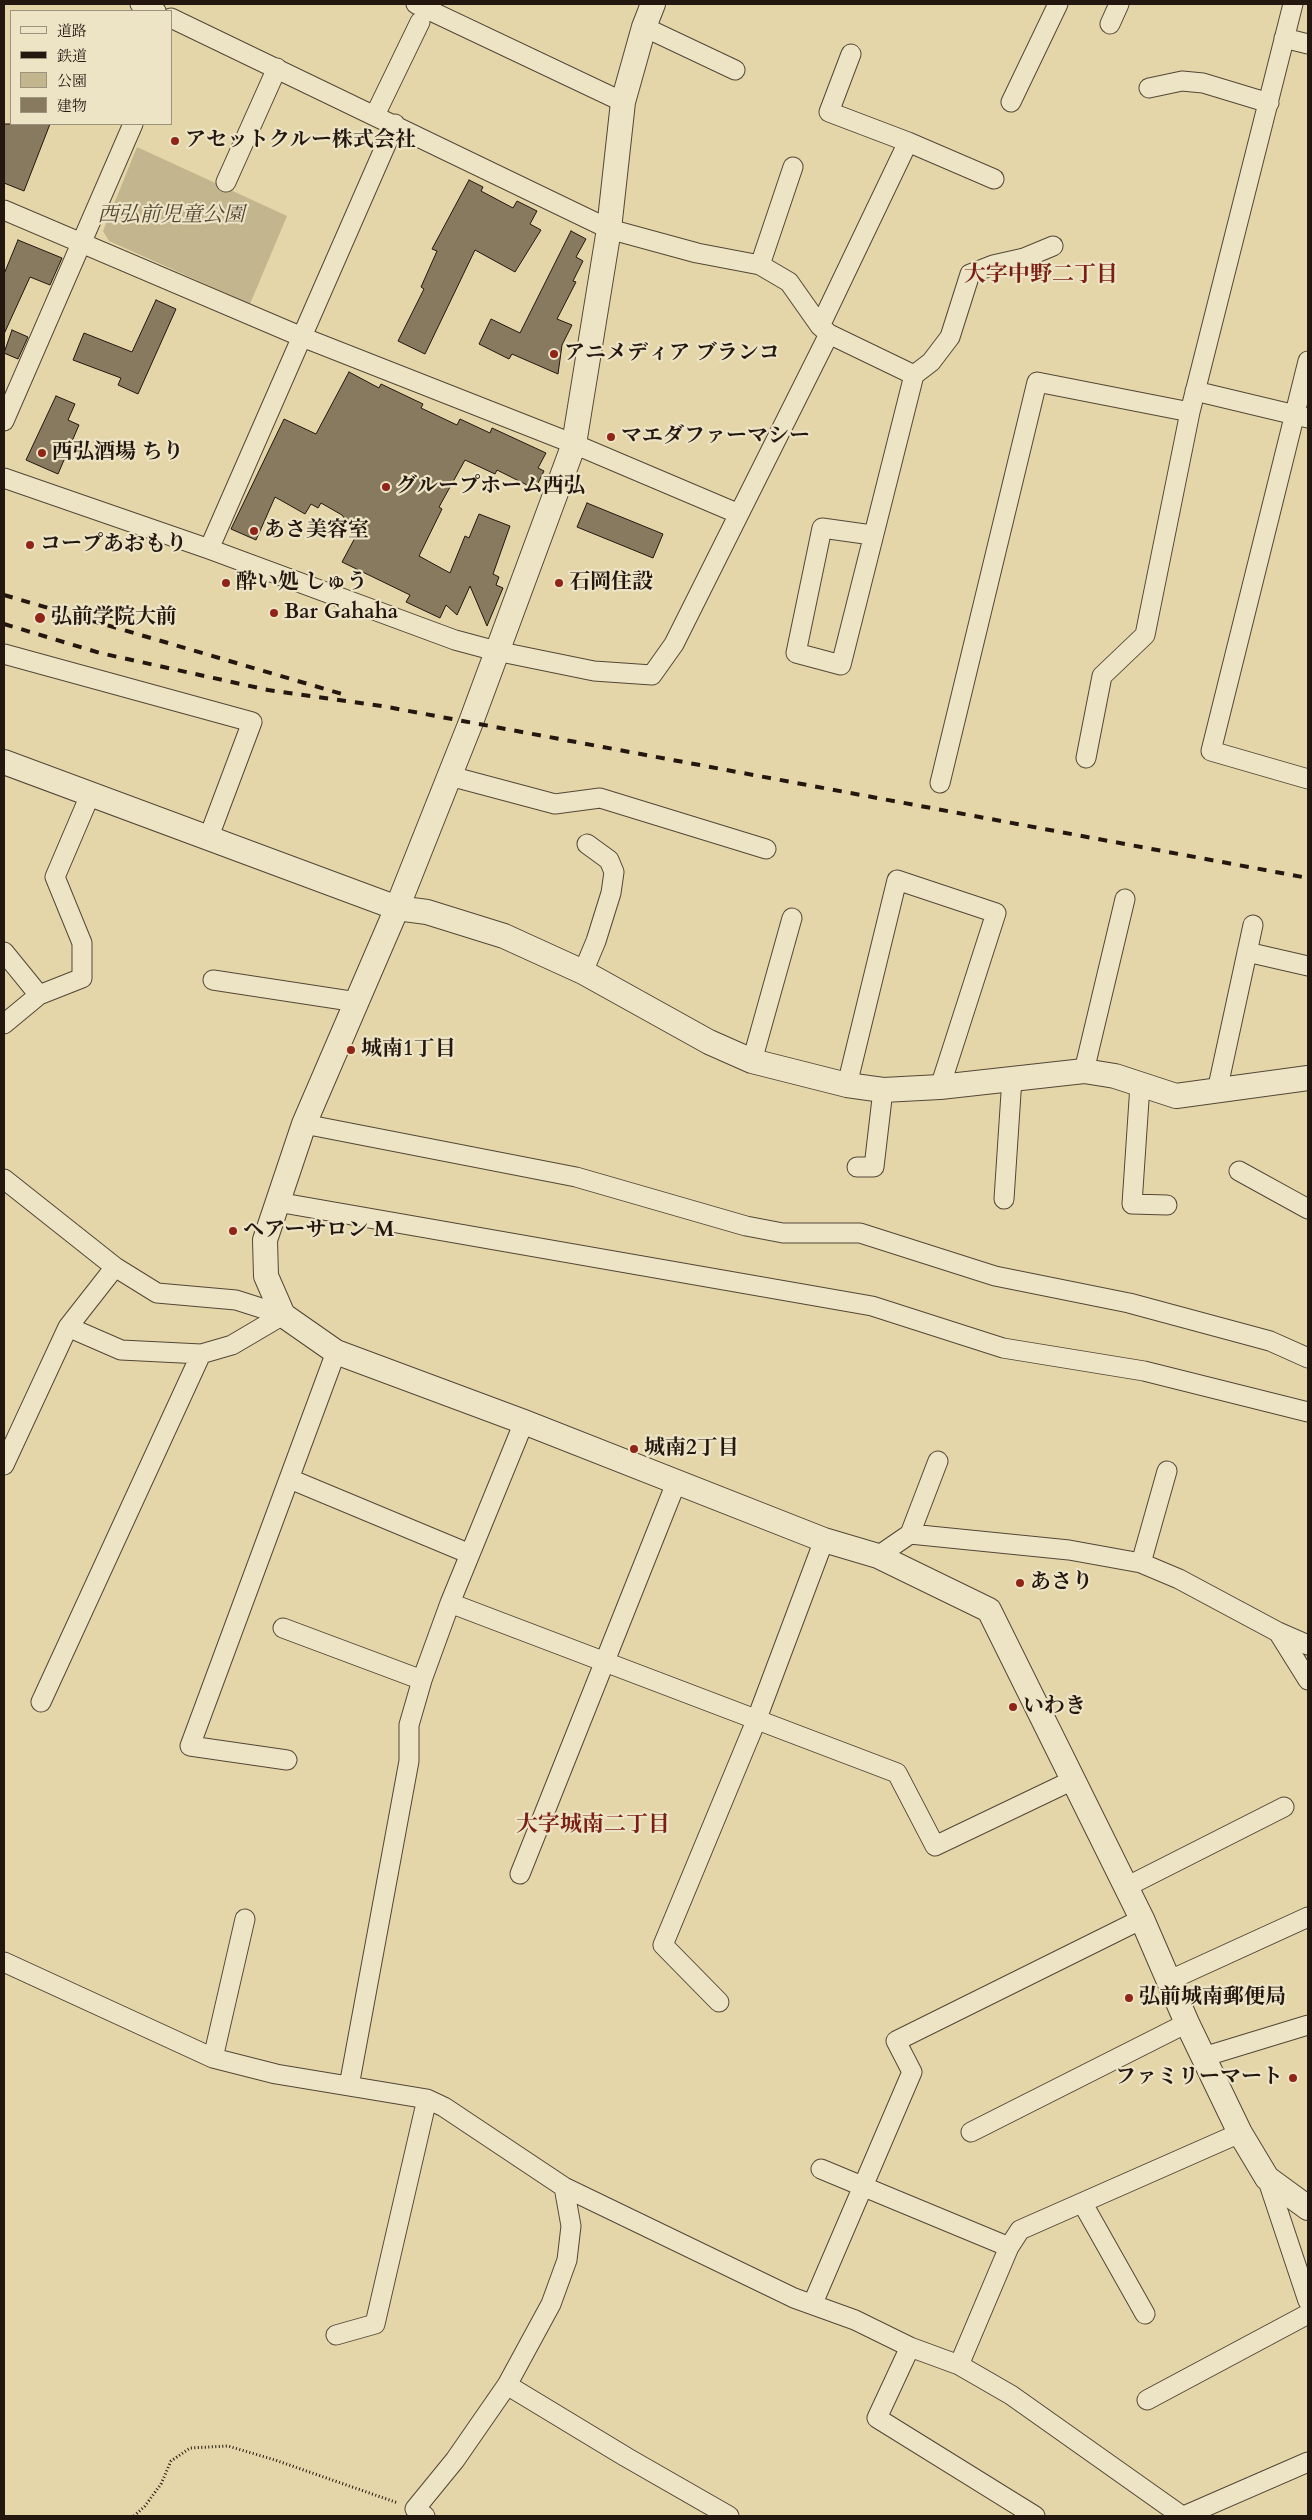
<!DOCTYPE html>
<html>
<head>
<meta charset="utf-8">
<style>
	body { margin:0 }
	#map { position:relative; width:1312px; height:2520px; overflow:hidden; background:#e4d6a8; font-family:Cardo,"Noto Serif JP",serif }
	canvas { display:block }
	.frame { position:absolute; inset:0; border:5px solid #231710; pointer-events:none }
	.legend { position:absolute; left:10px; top:10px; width:162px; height:115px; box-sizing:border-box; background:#ede4c6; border:1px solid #9c927d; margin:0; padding:6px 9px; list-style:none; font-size:15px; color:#231710 }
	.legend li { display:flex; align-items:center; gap:10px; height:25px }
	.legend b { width:25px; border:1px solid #9c927d }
</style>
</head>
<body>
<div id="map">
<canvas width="1312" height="2520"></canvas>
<div class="frame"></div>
<ul class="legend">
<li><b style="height:6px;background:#ede4c6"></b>道路</li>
<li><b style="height:6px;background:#231710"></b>鉄道</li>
<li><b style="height:14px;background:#c3b68e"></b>公園</li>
<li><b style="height:14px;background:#877a5f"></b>建物</li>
</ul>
</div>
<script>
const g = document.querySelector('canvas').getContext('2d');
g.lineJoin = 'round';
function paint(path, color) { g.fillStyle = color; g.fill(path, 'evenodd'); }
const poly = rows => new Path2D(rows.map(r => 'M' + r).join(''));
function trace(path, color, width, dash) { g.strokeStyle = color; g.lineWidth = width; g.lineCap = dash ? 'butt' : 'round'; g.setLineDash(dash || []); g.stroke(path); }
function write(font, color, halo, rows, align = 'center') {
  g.font = font + ' Cardo,"Noto Serif JP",serif'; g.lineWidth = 4.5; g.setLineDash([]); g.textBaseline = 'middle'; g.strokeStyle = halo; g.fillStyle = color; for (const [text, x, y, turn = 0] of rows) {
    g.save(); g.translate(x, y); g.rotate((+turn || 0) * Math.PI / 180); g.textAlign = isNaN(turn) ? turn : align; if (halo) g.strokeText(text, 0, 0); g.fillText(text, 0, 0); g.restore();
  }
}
paint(poly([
	[137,147,287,216,250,304,109,241,103,231]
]), '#c3b68e');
const building = poly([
	[4,124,50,124,24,191,4,183,4,124],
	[469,180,483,187,481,191,513,208,517,201,537,211,530,224,541,230,515,272,475,250,425,354,398,341,424,289,421,287,437,251,432,249,469,180],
	[571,231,586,239,576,257,583,261,573,281,576,282,557,319,572,325,562,345,558,374,512,354,509,359,479,344,491,319,520,333,571,231],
	[18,240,62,258,50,285,30,277,4,334,4,274,18,240],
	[156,300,176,309,138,394,118,385,121,378,73,360,84,333,132,352,156,300],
	[12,330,28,337,18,359,4,353,12,330],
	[349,372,379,388,381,384,423,404,421,408,457,425,460,419,490,433,492,428,546,453,538,468,544,471,535,489,497,470,495,474,465,460,439,507,442,509,419,556,450,573,465,536,469,538,479,514,510,526,493,574,499,577,496,585,503,588,487,626,470,586,457,615,446,605,440,618,406,602,410,595,342,562,357,534,342,515,321,503,318,508,311,504,305,514,275,497,256,540,231,529,284,419,316,434,349,372],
	[56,396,75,404,68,420,79,425,58,474,26,460,56,396],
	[587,503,663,534,653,558,577,527,587,503]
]);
paint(building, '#877a5f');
trace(building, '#231710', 1);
const minor = poly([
	[140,4,156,11],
	[416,4,623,102],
	[171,18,609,229,697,253,760,265,789,282,820,326,829,334,914,375,931,362,950,337,970,274,993,265,1024,258,1053,246],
	[1110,24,1119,4],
	[644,27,735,70],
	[1284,38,1308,44],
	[851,54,829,112,908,142,994,179],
	[1149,88,1182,81,1203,83,1269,103],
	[1011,102,1058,4],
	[375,115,420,22],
	[226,182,277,68],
	[4,210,302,337,574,444,739,514],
	[760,265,793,167],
	[820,326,908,142],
	[1308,361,1211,751,1308,779],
	[1195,391,1308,418],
	[4,421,133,124],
	[4,478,209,549,455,640,496,651,594,671,652,675,674,644,829,334],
	[872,535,822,528,796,653,841,665,914,375],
	[209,549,395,124],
	[4,654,252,722,208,839],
	[1086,758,1102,676,1145,635,1190,412],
	[450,776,555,804,600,798,766,849],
	[940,783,1037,382,1190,412,1293,4],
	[4,952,39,995],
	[1247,952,1308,966],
	[583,972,596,941,611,893,614,872,609,860,587,844],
	[213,980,357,1002],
	[4,1024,39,995,82,978,82,943,55,877,90,795],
	[752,1061,792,918],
	[1084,1071,1125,899],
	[847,1085,897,880,996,913,940,1087],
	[1140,1085,1132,1204,1167,1205],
	[1217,1091,1253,925],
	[304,1124,576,1177,746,1226,783,1233,860,1233,995,1276,1129,1303,1270,1341,1308,1358],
	[857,1167,874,1167,883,1090],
	[1239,1171,1308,1209],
	[4,1179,115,1267],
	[1004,1199,1012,1078],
	[277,1202,872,1306,1003,1348,1144,1371,1308,1412],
	[68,1327,115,1267,157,1293,236,1300,283,1315],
	[524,1422,450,1603,897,1773,935,1846,1073,1780],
	[4,1465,68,1327,121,1350,201,1354,232,1345,283,1315],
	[290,1479,470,1554],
	[910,1534,938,1461],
	[878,1556,910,1534,1069,1550,1141,1563,1179,1579,1278,1632,1308,1645],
	[1141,1563,1167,1471],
	[283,1628,422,1680],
	[1278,1632,1308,1680],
	[41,1702,201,1354],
	[287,1760,190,1746,336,1352],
	[520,1874,676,1483],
	[1126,1887,1284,1807],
	[4,1962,213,2058,276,2074,427,2099,444,2107,564,2187,794,2298,855,2320,910,2347,959,2365,1011,2395,1182,2516],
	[1168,1981,1308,1917],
	[719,2002,663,1945,756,1721,824,1540],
	[1203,2057,1308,2025],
	[213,2058,245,1919],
	[349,2086,409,1761,409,1725,422,1680,450,1603],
	[971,2132,1187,2023],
	[821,2169,1009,2247],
	[1267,2178,1308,2301],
	[1083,2204,1145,2314],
	[813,2303,912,2072,896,2041,1142,1919],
	[336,2335,375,2324,427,2099],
	[910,2347,877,2418,1035,2516],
	[959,2365,1009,2247,1020,2230,1240,2133],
	[507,2385,626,2457,729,2516],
	[1147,2400,1308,2314],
	[425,2516,415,2509,455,2460,507,2385,551,2304,567,2260,571,2226,564,2187],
	[1184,2516,1308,2462]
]);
const tertiary = poly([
	[653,4,644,27,623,102,609,229,574,444,471,722,397,908,304,1124,265,1240,266,1276,283,1315,336,1352,524,1422,824,1540,878,1556,989,1610,1142,1919,1187,2023,1240,2133,1267,2178,1308,2208],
	[4,762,397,908,427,912,504,936,583,972,709,1042,752,1061,847,1085,883,1090,940,1087,1084,1071,1115,1076,1176,1096,1308,1078]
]);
trace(minor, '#534736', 21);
trace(tertiary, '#534736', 26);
trace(poly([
	[134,2516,145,2506,161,2484,171,2461,190,2448,228,2446,275,2460,398,2503]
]), '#231710', 3, [1, 2.5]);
trace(minor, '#ede4c6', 19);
trace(tertiary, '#ede4c6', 24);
trace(poly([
	[4,595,349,696],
	[4,624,100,653,268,690,382,706,1308,878]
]), '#231710', 4, [9, 9]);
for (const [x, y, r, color] of [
	[175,141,5,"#8f2418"],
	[554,354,5,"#8f2418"],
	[611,437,5,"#8f2418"],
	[42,453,5,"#8f2418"],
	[386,487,5,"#8f2418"],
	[254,531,5,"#8f2418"],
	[30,545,5,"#8f2418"],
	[226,583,5,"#8f2418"],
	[559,583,5,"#8f2418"],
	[274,613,5,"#8f2418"],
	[40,618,6,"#8f2418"],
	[351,1050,5,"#8f2418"],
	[233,1231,5,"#8f2418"],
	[634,1449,5,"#8f2418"],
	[1020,1583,5,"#8f2418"],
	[1013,1707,5,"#8f2418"],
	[1129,1998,5,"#8f2418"],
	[1293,2078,5,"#8f2418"]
]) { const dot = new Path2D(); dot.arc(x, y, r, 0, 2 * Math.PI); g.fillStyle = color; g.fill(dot); trace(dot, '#ede4c6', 2); }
write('bold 21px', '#231710', '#ede4c6', [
	["アセットクルー株式会社",185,141],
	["アニメディア ブランコ",564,354],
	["マエダファーマシー",621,437],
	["西弘酒場 ちり",52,453],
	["グループホーム西弘",396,487],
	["あさ美容室",264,531],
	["コープあおもり",40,545],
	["酔い処 しゅう",236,583],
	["石岡住設",569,583],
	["Bar Gahaha",284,613],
	["弘前学院大前",51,618],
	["城南1丁目",361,1050],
	["ヘアーサロン M",243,1231],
	["城南2丁目",644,1449],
	["あさり",1030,1583],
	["いわき",1023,1707],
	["弘前城南郵便局",1139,1998],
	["ファミリーマート",1283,2078,"right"]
], 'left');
write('italic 21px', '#534736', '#ede4c6', [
	["西弘前児童公園",171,216]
]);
write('bold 22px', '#7a1f14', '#ede4c6', [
	["大字中野二丁目",1041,276],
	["大字城南二丁目",593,1826]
]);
</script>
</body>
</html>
